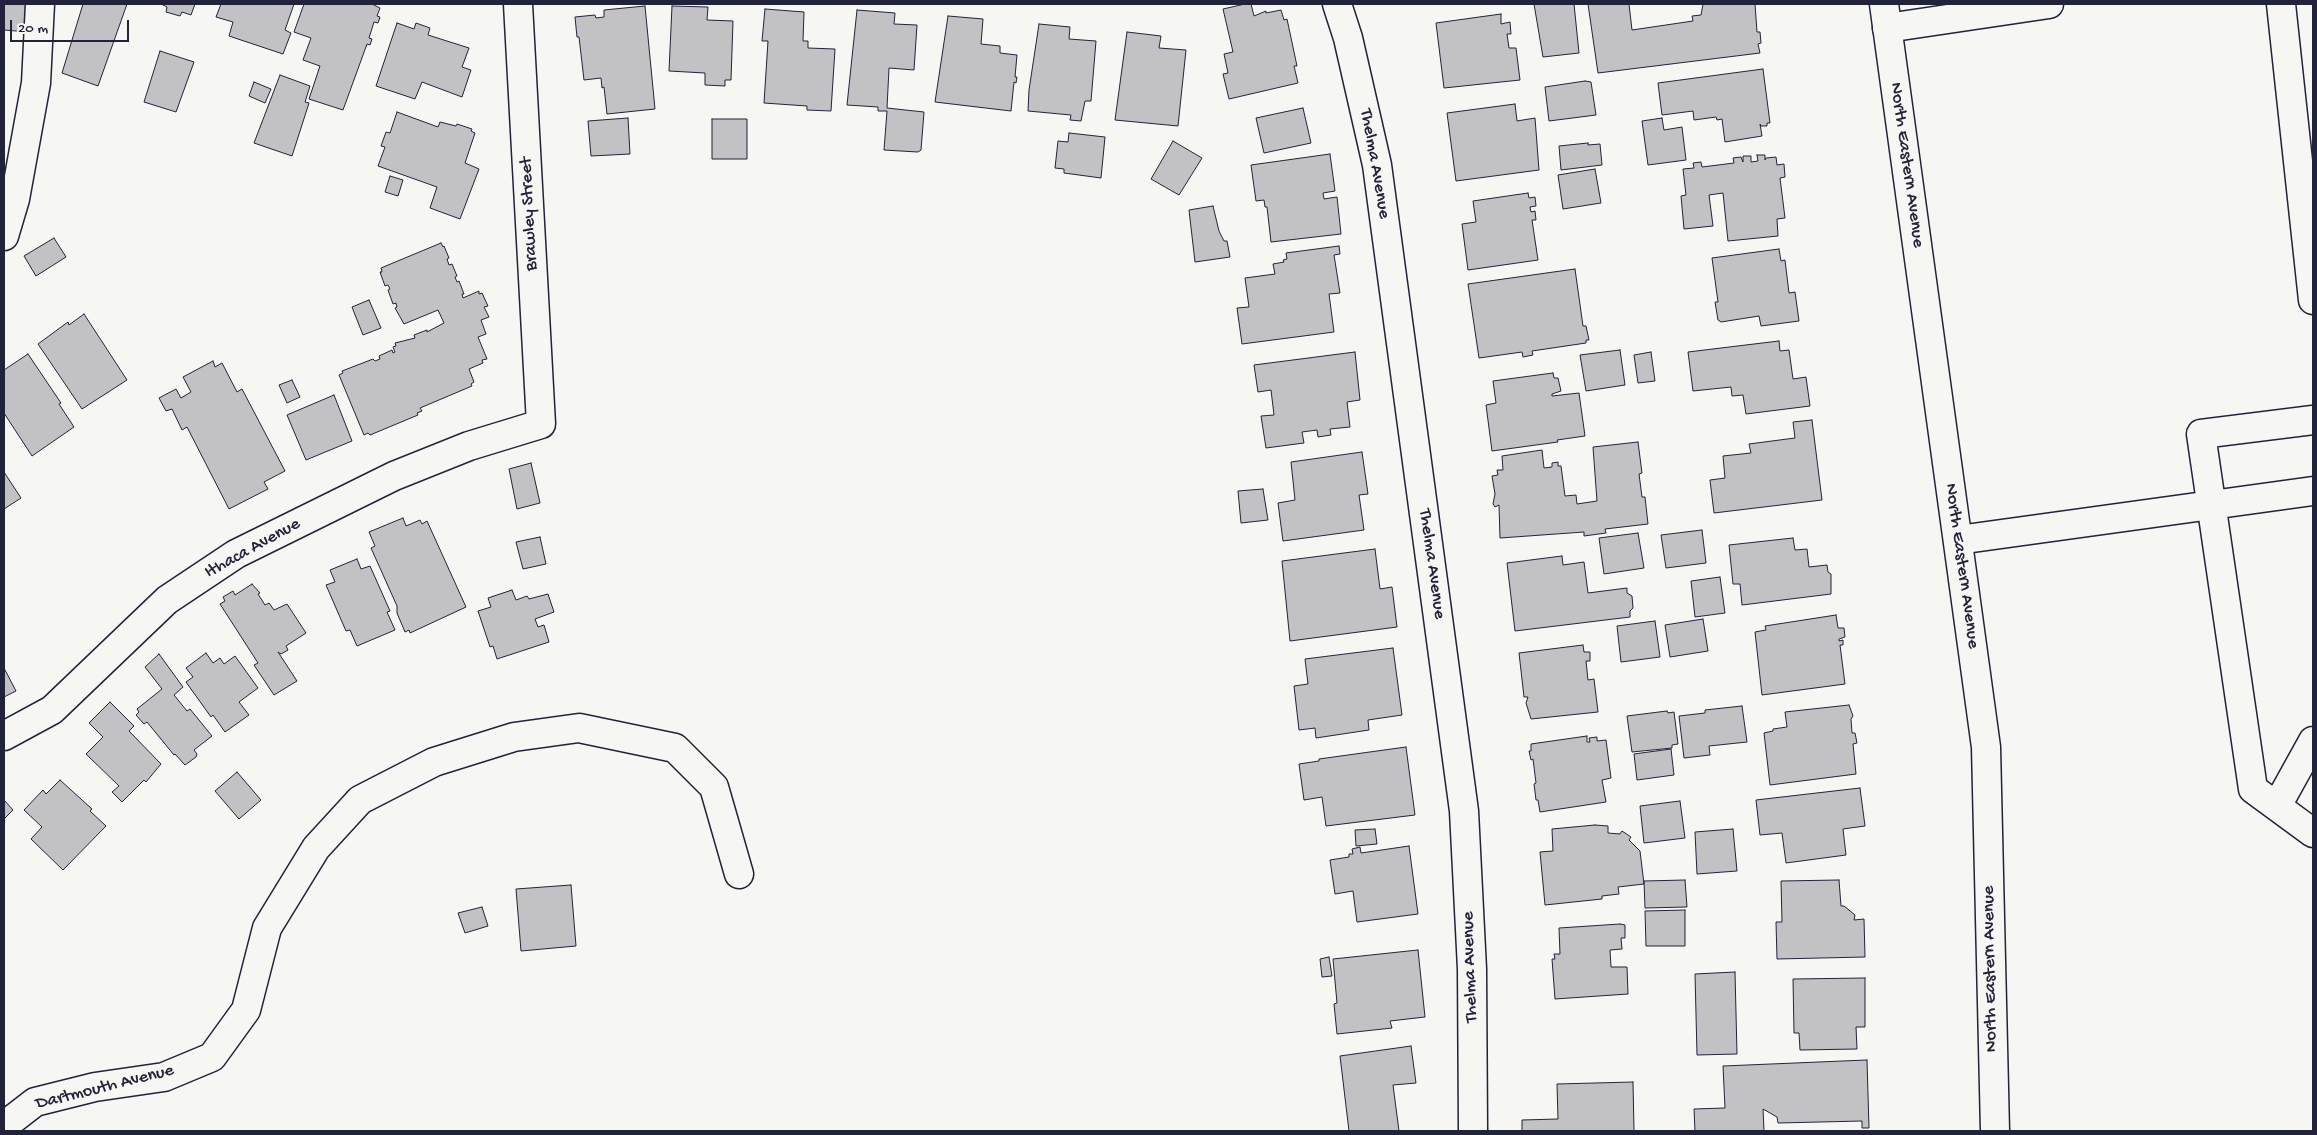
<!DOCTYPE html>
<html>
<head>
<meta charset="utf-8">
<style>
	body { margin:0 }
	#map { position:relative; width:2317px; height:1135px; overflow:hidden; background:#f6f6f2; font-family:"Gochi Hand",sans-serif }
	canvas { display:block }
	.frame { position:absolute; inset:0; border:5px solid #22223b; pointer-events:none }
	.scale { position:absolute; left:10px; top:20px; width:119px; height:22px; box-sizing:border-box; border:2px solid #22223b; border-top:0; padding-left:6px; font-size:15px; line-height:18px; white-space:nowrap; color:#22223b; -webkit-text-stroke:4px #f6f6f2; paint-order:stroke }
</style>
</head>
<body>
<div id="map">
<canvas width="2317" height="1135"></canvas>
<div class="frame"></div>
<div class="scale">20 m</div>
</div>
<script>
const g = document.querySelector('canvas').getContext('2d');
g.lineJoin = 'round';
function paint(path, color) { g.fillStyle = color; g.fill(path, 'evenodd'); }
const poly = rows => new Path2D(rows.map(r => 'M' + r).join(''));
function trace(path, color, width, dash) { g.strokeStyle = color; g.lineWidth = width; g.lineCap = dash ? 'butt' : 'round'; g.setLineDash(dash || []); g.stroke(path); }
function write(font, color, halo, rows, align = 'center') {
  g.font = font + ' "Gochi Hand",sans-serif'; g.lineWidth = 4; g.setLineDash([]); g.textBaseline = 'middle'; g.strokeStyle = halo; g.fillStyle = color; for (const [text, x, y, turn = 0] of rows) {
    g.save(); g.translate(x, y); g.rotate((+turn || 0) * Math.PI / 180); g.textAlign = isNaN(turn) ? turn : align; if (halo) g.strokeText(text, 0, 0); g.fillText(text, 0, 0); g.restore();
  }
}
const building = poly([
	[4,4,31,4,28,32,4,30,4,4],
	[83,4,127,4,98,86,62,73,83,4],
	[161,4,195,4,191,15,182,12,180,16,166,12,167,7,161,4],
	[221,4,294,4,285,30,291,33,283,54,229,36,233,22,216,17,221,4],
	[304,4,372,4,380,8,377,16,380,17,378,23,374,22,369,38,372,39,370,45,367,44,343,110,309,99,320,66,303,60,311,38,294,32,304,4],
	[1245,4,1251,4,1254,16,1266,11,1266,13,1281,10,1284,20,1287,19,1297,66,1294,66,1298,83,1229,99,1223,74,1228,73,1224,54,1233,52,1223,9,1245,4],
	[1534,4,1574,4,1579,53,1543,57,1534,4],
	[1588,4,1629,4,1632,30,1693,21,1692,16,1701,15,1703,4,1755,4,1757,32,1760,32,1761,43,1758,44,1760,53,1598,73,1588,4],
	[645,6,655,109,607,114,604,87,602,88,601,78,584,80,579,37,577,37,575,17,595,15,596,18,604,17,604,10,645,6],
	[672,6,708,7,707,20,733,21,731,80,725,80,725,86,705,85,705,73,669,71,672,6],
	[765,9,804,12,803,41,808,41,808,48,835,49,831,111,807,110,807,106,764,103,768,41,762,41,765,9],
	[857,10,895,13,894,24,917,25,914,70,889,68,887,108,924,112,921,150,918,152,884,150,887,111,878,111,878,107,847,105,857,10],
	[1501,14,1501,24,1510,22,1511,34,1507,34,1509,48,1516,48,1520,80,1444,88,1436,23,1501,14],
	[948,16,983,19,981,44,1000,46,1000,53,1017,55,1015,77,1017,77,1016,83,1014,82,1011,111,935,102,948,16],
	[397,23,414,29,416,23,430,28,428,35,469,48,462,67,471,70,462,97,422,82,415,99,376,86,397,23],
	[1039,24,1070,27,1069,39,1096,41,1091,101,1085,101,1081,121,1070,120,1071,115,1028,111,1029,90,1039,24],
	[1127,32,1161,36,1159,48,1186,50,1178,126,1115,120,1127,32],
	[160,51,194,62,176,112,144,102,160,51],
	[1763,69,1770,123,1767,123,1767,126,1761,126,1760,124,1762,136,1725,142,1722,119,1717,120,1716,117,1694,120,1693,111,1662,115,1658,83,1763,69],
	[280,75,310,86,305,102,309,103,292,156,254,143,280,75],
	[1585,81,1591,82,1596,115,1549,121,1545,87,1585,81],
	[254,82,271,89,265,103,249,96,254,82],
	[1515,104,1517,121,1535,118,1539,170,1456,181,1447,113,1515,104],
	[1303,108,1311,143,1264,153,1256,118,1303,108],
	[397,112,438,127,440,122,456,126,457,124,472,129,471,131,475,133,465,163,479,169,460,219,430,208,437,187,378,166,385,147,381,146,386,132,390,133,397,112],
	[628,118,630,154,591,156,588,121,628,118],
	[1662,118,1664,130,1682,127,1686,160,1648,165,1642,121,1662,118],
	[712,119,747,119,747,159,712,159,712,119],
	[1069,133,1105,137,1101,178,1064,173,1064,169,1055,168,1058,141,1068,142,1069,133],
	[1173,141,1202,158,1179,195,1151,179,1173,141],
	[1588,143,1588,145,1600,144,1602,165,1561,170,1559,146,1588,143],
	[1330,154,1335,191,1323,193,1324,199,1337,197,1341,234,1271,242,1267,207,1265,207,1264,200,1256,201,1251,165,1330,154],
	[1757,155,1765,155,1765,160,1766,158,1776,157,1777,165,1784,164,1785,177,1780,178,1785,218,1777,219,1778,236,1728,241,1723,193,1709,195,1713,226,1684,229,1681,196,1686,195,1683,169,1694,168,1693,163,1701,162,1702,167,1734,163,1733,158,1741,157,1743,162,1743,156,1751,156,1751,162,1758,161,1757,155],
	[1595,169,1601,203,1563,209,1558,175,1595,169],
	[390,176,403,180,398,196,385,192,390,176],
	[1528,193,1529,198,1535,197,1536,206,1530,207,1531,212,1535,211,1536,220,1532,220,1538,260,1468,270,1462,224,1476,222,1473,201,1528,193],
	[1213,206,1219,231,1224,241,1227,241,1230,257,1195,262,1189,210,1213,206],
	[54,238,66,257,36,276,24,256,54,238],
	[441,243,443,247,444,246,449,258,447,259,449,265,452,264,457,276,455,277,457,282,459,281,464,294,462,294,463,298,479,291,479,294,482,293,488,306,484,307,489,317,481,320,486,334,478,337,487,359,482,360,483,363,469,369,474,382,471,384,472,386,420,408,422,411,417,413,418,415,370,435,368,433,364,435,339,375,343,373,342,371,373,359,375,361,380,359,379,356,392,350,393,353,395,352,393,347,396,346,395,343,415,338,414,335,427,330,427,332,444,323,438,310,404,324,395,308,397,307,396,303,393,304,388,290,390,289,388,285,385,286,380,272,382,272,381,268,441,243],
	[1339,246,1340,254,1334,255,1340,293,1329,294,1334,332,1242,344,1237,308,1249,307,1245,278,1275,274,1273,264,1284,262,1283,260,1287,259,1286,253,1339,246],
	[1779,249,1781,261,1785,260,1789,293,1795,292,1799,321,1761,326,1759,316,1721,322,1718,320,1715,302,1718,302,1712,258,1779,249],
	[1575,269,1583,326,1586,326,1589,340,1586,340,1586,343,1532,351,1533,355,1523,357,1522,352,1479,358,1468,284,1575,269],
	[369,300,381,328,363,335,352,307,369,300],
	[84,314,127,380,82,409,38,344,68,322,69,325,84,314],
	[1779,341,1780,351,1789,350,1793,379,1806,377,1810,406,1746,414,1743,395,1732,396,1731,387,1693,391,1688,352,1779,341],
	[1620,350,1625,385,1586,391,1580,355,1620,350],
	[1355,352,1360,400,1347,402,1350,427,1330,429,1331,435,1318,437,1317,430,1302,432,1304,443,1266,448,1261,416,1274,415,1271,390,1258,392,1254,365,1355,352],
	[1651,352,1655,381,1638,383,1634,355,1651,352],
	[28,354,61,403,59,404,74,427,32,456,4,413,4,370,28,354],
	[213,361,215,367,222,363,237,392,242,389,285,471,264,482,268,489,229,509,187,427,182,430,172,409,166,411,159,398,176,389,181,398,191,392,183,377,213,361],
	[1553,373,1554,378,1558,378,1561,391,1552,394,1552,396,1579,393,1585,436,1557,440,1558,442,1492,451,1486,405,1496,403,1493,381,1553,373],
	[292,380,300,397,287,403,279,385,292,380],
	[334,395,352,441,306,460,287,415,334,395],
	[1812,420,1822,500,1714,513,1710,480,1725,478,1723,456,1751,453,1749,444,1795,438,1793,422,1812,420],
	[1638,442,1642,473,1639,474,1642,497,1645,497,1648,524,1605,529,1606,533,1584,536,1584,532,1500,538,1499,505,1495,507,1493,504,1495,494,1492,476,1498,475,1497,470,1503,470,1502,456,1542,450,1544,468,1552,467,1552,463,1558,462,1558,466,1561,466,1565,496,1576,495,1577,504,1597,501,1593,447,1638,442],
	[1362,452,1368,494,1359,495,1364,530,1283,541,1278,503,1295,500,1291,462,1362,452],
	[531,463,540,503,517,509,509,469,531,463],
	[4,472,21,498,4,509,4,472],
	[1263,489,1268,520,1241,523,1238,491,1263,489],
	[403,518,406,526,420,520,422,524,427,521,466,607,410,633,409,630,405,632,397,613,397,606,371,548,375,546,369,532,403,518],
	[1702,530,1706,563,1666,568,1661,535,1702,530],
	[1638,533,1644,568,1604,574,1599,538,1638,533],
	[540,537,546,564,523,569,516,542,540,537],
	[1793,538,1795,550,1807,549,1809,567,1827,565,1828,572,1831,574,1831,594,1742,605,1740,584,1733,584,1729,545,1793,538],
	[1375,549,1380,589,1392,587,1397,627,1290,641,1282,561,1375,549],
	[1562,556,1563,565,1584,562,1588,593,1627,588,1627,593,1632,596,1633,608,1630,611,1630,617,1515,631,1507,563,1562,556],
	[357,559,361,569,370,566,390,611,387,612,395,630,357,646,350,630,346,631,326,585,335,582,330,570,357,559],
	[1720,577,1725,613,1695,617,1691,581,1720,577],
	[252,584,260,593,258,594,265,605,269,603,274,610,287,604,306,633,286,646,288,650,281,654,278,652,297,681,274,695,254,665,258,663,220,604,225,601,223,597,233,591,235,595,252,584],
	[512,590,516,600,527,596,529,599,548,594,554,612,535,619,538,627,544,625,549,642,497,659,493,646,490,647,478,611,491,607,488,598,512,590],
	[1836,615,1838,628,1844,628,1845,637,1839,639,1839,641,1843,640,1843,645,1840,645,1845,684,1762,695,1755,632,1766,630,1765,626,1836,615],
	[1703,619,1708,651,1670,657,1665,625,1703,619],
	[1655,621,1660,657,1621,662,1617,626,1655,621],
	[1583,645,1584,652,1590,652,1590,661,1586,661,1588,680,1594,679,1598,712,1531,719,1526,703,1528,697,1524,697,1519,653,1583,645],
	[1393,648,1402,715,1368,720,1369,730,1316,738,1315,728,1299,730,1294,686,1308,684,1305,659,1393,648],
	[206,653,213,663,220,658,224,664,235,656,258,688,239,702,249,715,225,732,213,715,211,717,186,682,193,677,186,668,206,653],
	[159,654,183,687,174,695,187,711,190,709,212,736,194,750,197,754,196,757,185,765,175,754,174,755,147,722,144,724,136,715,139,712,137,709,162,689,145,667,159,654],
	[4,668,16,691,4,697,4,668],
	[110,702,134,726,129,731,161,764,146,782,144,780,122,802,112,792,119,786,86,754,103,737,89,723,110,702],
	[1849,705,1853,716,1851,719,1852,733,1855,733,1857,743,1853,744,1856,774,1770,785,1764,733,1773,731,1773,729,1787,727,1785,712,1849,705],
	[1742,706,1747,742,1709,746,1710,755,1684,758,1679,716,1705,713,1705,710,1742,706],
	[1667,711,1668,713,1674,712,1678,744,1672,745,1672,748,1632,752,1627,716,1667,711],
	[1587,736,1587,742,1590,742,1589,738,1597,737,1597,741,1606,740,1611,778,1602,780,1606,802,1540,812,1538,800,1536,800,1534,784,1536,783,1533,759,1531,760,1529,751,1531,751,1531,744,1587,736],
	[1406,747,1415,815,1326,826,1322,797,1304,800,1299,764,1319,761,1319,759,1406,747],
	[1671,749,1674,775,1637,780,1634,754,1671,749],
	[237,772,261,800,239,819,215,791,237,772],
	[60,780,92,809,90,811,106,826,63,870,31,839,42,827,24,810,43,790,46,794,60,780],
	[1860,788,1865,826,1843,829,1846,855,1786,863,1782,833,1760,835,1756,800,1860,788],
	[4,800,13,810,4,819,4,800],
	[1680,801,1685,838,1644,843,1640,806,1680,801],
	[1595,825,1608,826,1608,833,1620,834,1622,831,1631,837,1629,840,1640,851,1644,884,1618,887,1619,894,1602,896,1602,899,1545,905,1540,852,1553,851,1552,829,1595,825],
	[1375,829,1377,844,1356,846,1355,830,1375,829],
	[1733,829,1737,871,1697,874,1695,832,1733,829],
	[1409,846,1418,914,1357,922,1353,891,1335,894,1330,860,1349,857,1349,854,1353,854,1352,849,1360,847,1361,853,1409,846],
	[1685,880,1687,907,1645,908,1644,881,1685,880],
	[1839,880,1841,906,1844,906,1855,915,1854,920,1864,919,1865,957,1777,959,1776,922,1782,922,1781,881,1839,880],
	[571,885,576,946,521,951,516,889,571,885],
	[482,907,488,926,465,933,458,913,482,907],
	[1685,910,1685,946,1646,946,1645,911,1685,910],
	[1620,924,1625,925,1625,938,1621,938,1622,949,1610,950,1611,967,1627,967,1628,994,1555,999,1552,959,1555,959,1554,954,1560,954,1559,928,1620,924],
	[1418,950,1425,1017,1390,1021,1392,1028,1337,1034,1334,1004,1337,1003,1333,959,1418,950],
	[1329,957,1332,976,1322,977,1320,959,1329,957],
	[1735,972,1737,1054,1697,1055,1695,974,1735,972],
	[1865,978,1865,1027,1856,1027,1857,1049,1800,1050,1799,1033,1794,1033,1793,979,1865,978],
	[1411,1046,1416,1083,1393,1085,1399,1131,1349,1131,1340,1056,1411,1046],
	[1867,1060,1869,1128,1862,1128,1862,1121,1778,1123,1777,1117,1763,1109,1764,1131,1695,1131,1694,1109,1725,1108,1723,1066,1867,1060],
	[1633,1082,1634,1131,1522,1131,1522,1120,1558,1119,1557,1084,1633,1082]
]);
paint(building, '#c2c2c4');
trace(building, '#22223b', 1);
const minor = poly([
	[1337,4,1348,38,1377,165,1464,811,1472,969,1473,1131],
	[2281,4,2313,300],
	[1887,28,2049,4],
	[4,236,15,199,36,83,40,4],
	[2313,420,2201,434,2253,789,2313,833],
	[1958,540,2313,491],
	[4,736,52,710,167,600,236,554,394,476,469,446,541,424,518,4],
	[2277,806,2313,741],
	[4,1126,35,1102,95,1087,164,1077,212,1057,246,1010,267,928,316,848,360,800,434,762,514,737,579,728,675,748,714,787,739,874]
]);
const major = poly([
	[1884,4,1986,747,1995,1131]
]);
trace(minor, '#22223b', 31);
trace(major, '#22223b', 31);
trace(minor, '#f6f6f2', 28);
trace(major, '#f6f6f2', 28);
write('18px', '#22223b', '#f6f6f2', [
	["Thelma Avenue",1374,164,80],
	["North Eastern Avenue",1906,165,82],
	["Brawley Street",530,214,-93],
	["Ithaca Avenue",253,549,-29],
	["Thelma Avenue",1431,564,82],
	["North Eastern Avenue",1961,566,82],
	["Thelma Avenue",1471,967,-92],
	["North Eastern Avenue",1991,969,-91],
	["Dartmouth Avenue",105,1088,-14]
]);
</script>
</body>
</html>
